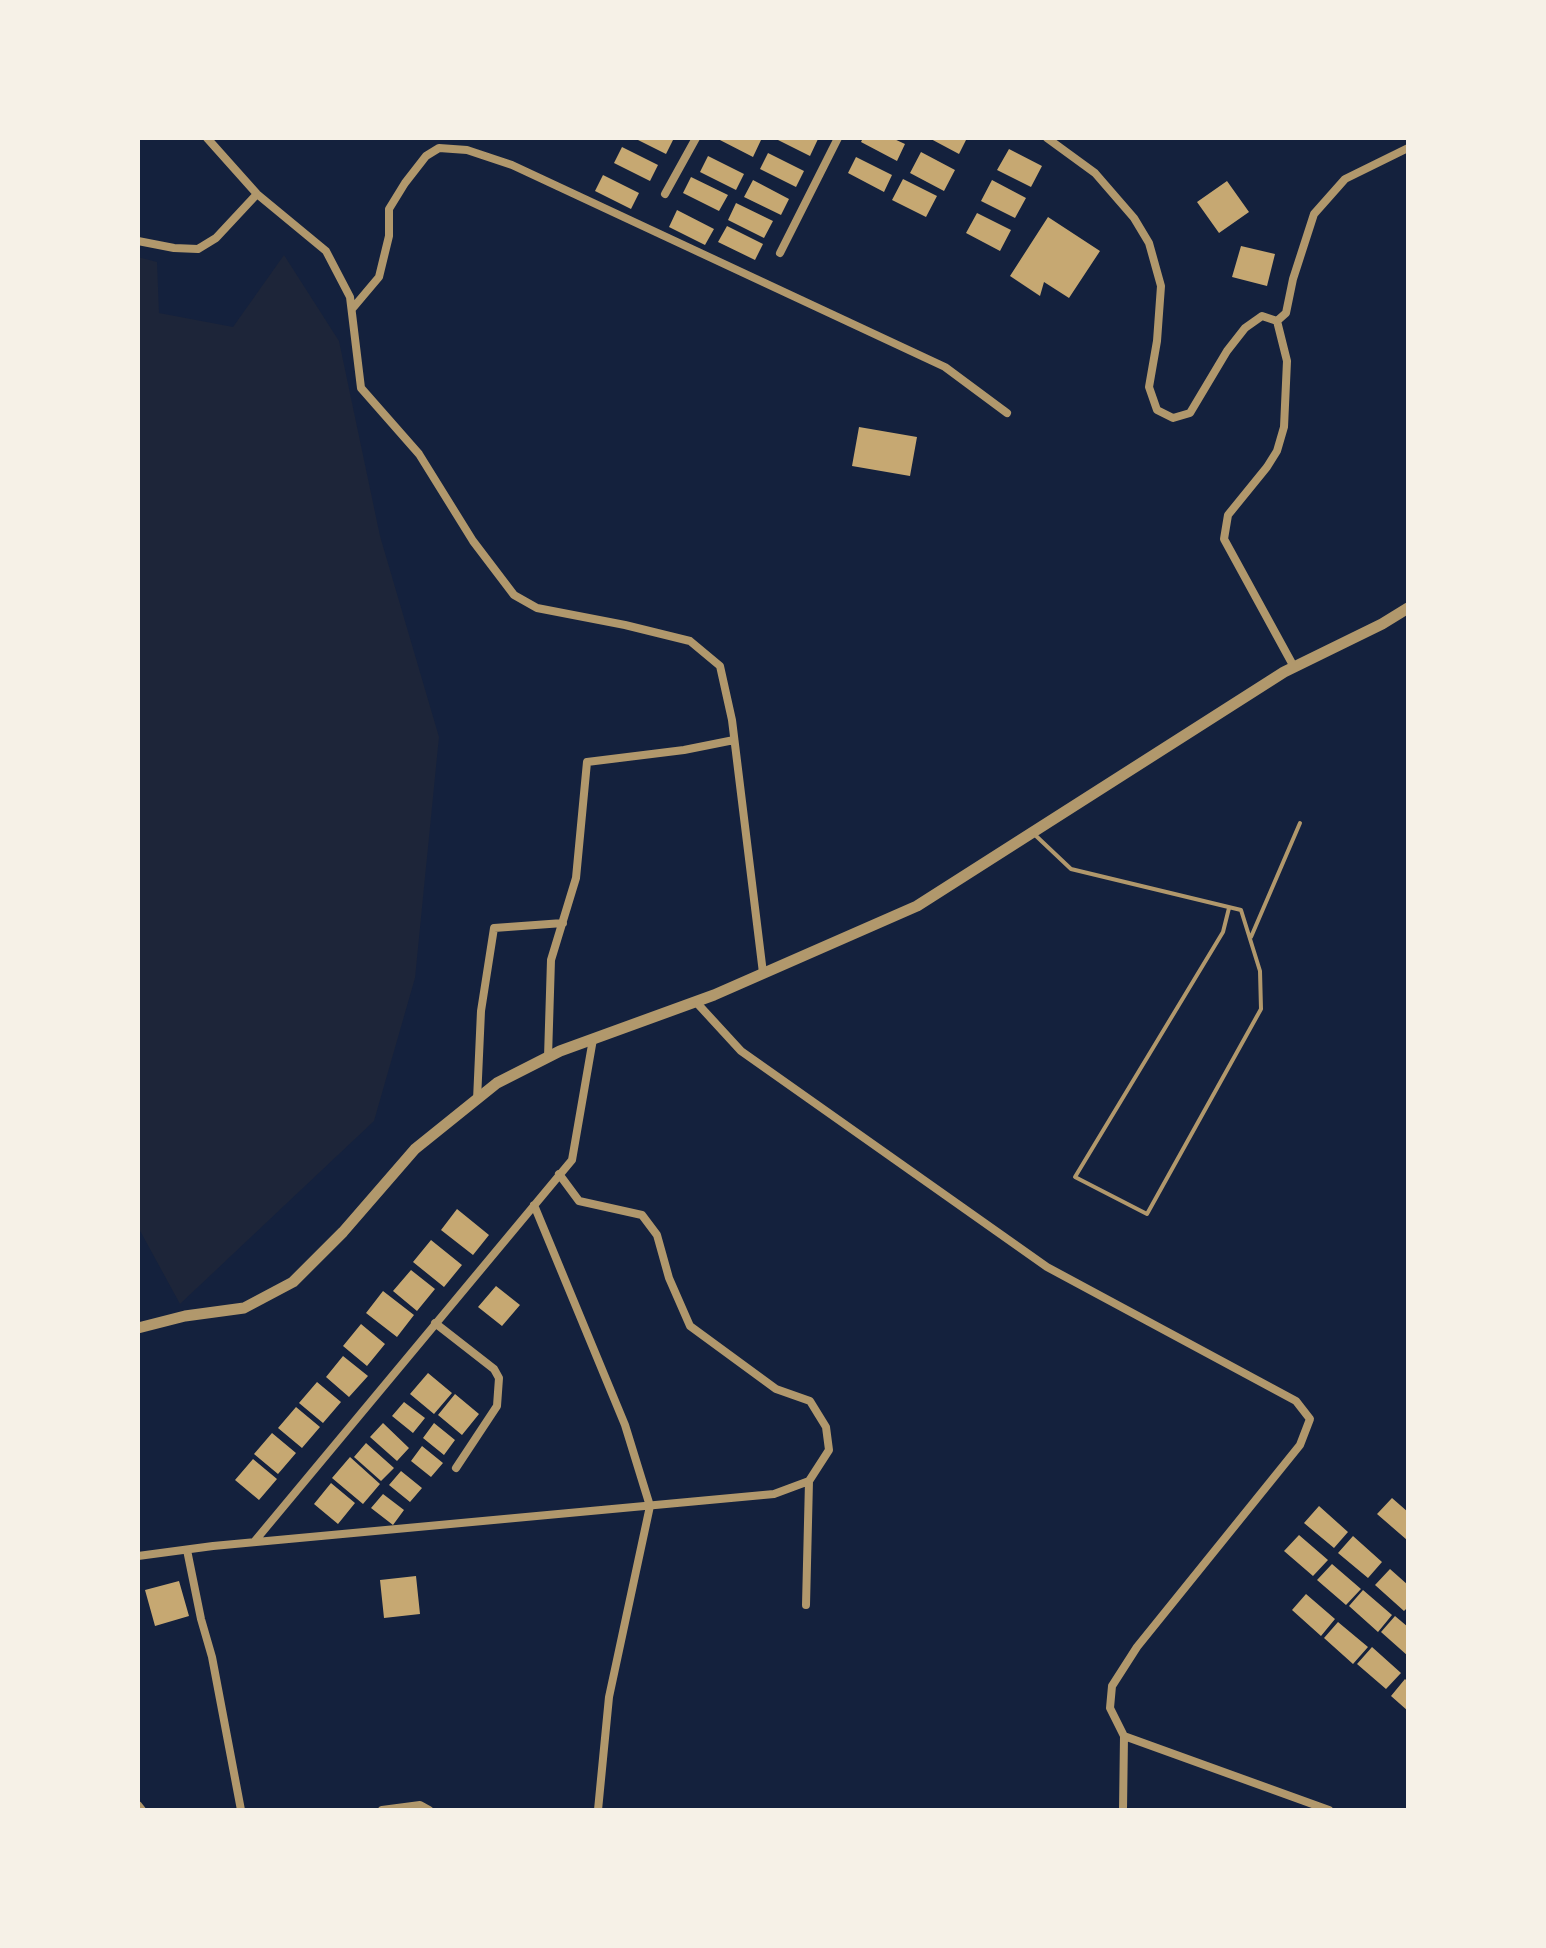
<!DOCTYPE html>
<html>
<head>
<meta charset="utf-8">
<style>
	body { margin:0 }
	#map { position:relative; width:1546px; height:1948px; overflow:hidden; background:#14213d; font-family:Karla,sans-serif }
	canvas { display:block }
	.frame { position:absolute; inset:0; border:140px solid #f6f1e7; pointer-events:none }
</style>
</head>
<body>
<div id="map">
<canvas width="1546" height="1948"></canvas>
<div class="frame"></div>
</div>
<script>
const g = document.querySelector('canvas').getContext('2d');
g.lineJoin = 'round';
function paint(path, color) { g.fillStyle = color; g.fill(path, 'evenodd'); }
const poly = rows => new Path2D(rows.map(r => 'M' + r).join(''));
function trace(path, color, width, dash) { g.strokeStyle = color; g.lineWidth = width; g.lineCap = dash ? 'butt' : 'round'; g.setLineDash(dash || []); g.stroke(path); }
paint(poly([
	[284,255,339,341,380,536,439,737,415,978,374,1121,180,1304,138,1227,138,257,157,262,159,313,233,327]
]), '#1d2539');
paint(poly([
	[634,138,674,138,666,154],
	[716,138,757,138,761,140,753,157],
	[774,138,815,138,818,139,810,156],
	[863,138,892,138,905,144,897,161,861,142],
	[929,138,967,138,959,154],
	[622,147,658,165,650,181,614,163],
	[1009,149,1042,166,1031,187,997,170],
	[921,152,955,170,944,191,910,173],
	[768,153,804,171,796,187,760,169],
	[708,156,744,174,736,190,700,172],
	[856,157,892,175,884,192,848,173],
	[603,175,639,193,631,209,595,191],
	[691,177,728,195,719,211,683,193],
	[903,179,937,196,926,217,892,200],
	[753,180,789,199,781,215,744,197],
	[992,180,1026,198,1015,218,981,201],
	[1227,181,1249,212,1219,233,1197,202],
	[736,203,773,221,764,238,728,220],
	[677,210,714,229,705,245,669,227],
	[977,213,1011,230,1000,251,966,233],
	[1048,217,1100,251,1069,298,1044,282,1040,296,1010,276],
	[727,226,763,244,755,260,718,242],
	[1241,246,1275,254,1267,286,1232,277],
	[859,427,917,437,910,476,852,466],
	[457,1209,489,1235,473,1255,441,1230],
	[431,1240,462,1265,444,1287,413,1262],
	[411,1270,435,1289,417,1311,393,1291],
	[496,1286,520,1305,502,1326,478,1307],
	[383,1291,414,1315,397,1337,366,1313],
	[361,1324,385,1344,367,1366,343,1346],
	[343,1356,368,1376,349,1397,326,1377],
	[428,1373,452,1393,434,1414,410,1394],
	[317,1382,341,1402,323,1423,299,1403],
	[455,1394,479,1414,462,1435,438,1415],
	[404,1402,425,1418,413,1433,392,1416],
	[296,1407,320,1427,302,1448,278,1428],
	[383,1423,409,1448,397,1461,370,1437],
	[434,1423,455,1440,444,1455,423,1438],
	[272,1433,296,1453,278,1474,254,1454],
	[366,1443,394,1468,381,1481,354,1457],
	[422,1446,443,1463,431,1477,411,1461],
	[350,1457,380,1484,363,1504,332,1478],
	[253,1459,277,1479,259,1500,235,1480],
	[401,1471,422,1488,410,1502,389,1485],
	[331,1483,355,1503,338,1524,314,1504],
	[383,1494,404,1510,393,1525,371,1508],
	[1392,1498,1408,1512,1407,1540,1377,1514],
	[1319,1506,1348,1532,1334,1548,1304,1523],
	[1299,1535,1328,1560,1313,1576,1284,1551],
	[1353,1536,1382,1562,1368,1578,1338,1553],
	[1332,1564,1361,1589,1346,1605,1317,1580],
	[1390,1569,1408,1585,1408,1607,1404,1611,1375,1585],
	[416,1576,420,1614,384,1618,380,1580],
	[179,1581,189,1616,155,1626,145,1590],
	[1363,1590,1392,1615,1378,1632,1349,1606],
	[1306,1594,1335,1619,1321,1636,1292,1610],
	[1395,1616,1408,1627,1408,1656,1381,1632],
	[1338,1622,1368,1647,1353,1664,1324,1638],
	[1372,1647,1401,1673,1386,1689,1357,1664],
	[1405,1679,1408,1682,1408,1711,1391,1696]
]), '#c6a872');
trace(poly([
	[1034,834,1071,869,1241,910,1260,971,1261,1009,1147,1214,1075,1177,1223,932,1229,908],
	[1251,937,1300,823]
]), '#b1986c', 4);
trace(poly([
	[207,138,257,194,326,251,350,297,361,388,419,454,473,541,514,595,537,608,625,625,690,641,720,666,732,720,763,973],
	[1047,138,1095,173,1134,218,1149,243,1161,286,1157,341,1149,387,1157,410,1173,418,1190,413,1227,351,1245,328,1262,316,1277,321,1287,361,1284,427,1277,451,1267,467,1228,515,1224,539,1294,667],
	[665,194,696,138],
	[138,241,174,248,198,249,216,238,257,194],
	[780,253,838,138],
	[352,309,379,277,389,236,389,209,405,183,426,156,439,148,467,150,512,165,945,367,1007,413],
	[1277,321,1286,313,1293,279,1314,214,1345,179,1408,148],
	[696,1002,741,1051,1047,1267,1296,1401,1310,1419,1300,1445,1137,1647,1112,1686,1110,1708,1124,1736,1329,1810],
	[548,1057,551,960,576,878,587,762,684,750,734,740],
	[477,1100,481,1011,494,928,563,923],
	[559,1174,579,1201,642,1215,657,1235,669,1278,690,1326,776,1389,810,1401,826,1427,829,1450,809,1481,806,1605],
	[534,1205,625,1425,650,1506,609,1697,598,1810],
	[435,1323,494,1369,499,1378,497,1406,456,1468],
	[254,1542,572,1160,593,1039],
	[187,1550,201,1619,212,1657,241,1810],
	[138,1556,213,1546,774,1494,809,1481],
	[138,1805,142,1810],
	[382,1810,420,1805,429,1810],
	[1123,1810,1124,1736]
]), '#b1986c', 8);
trace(poly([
	[138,1328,185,1316,244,1308,293,1282,343,1232,415,1149,497,1083,560,1051,714,995,917,906,1284,672,1382,624,1408,608]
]), '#b1986c', 11);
</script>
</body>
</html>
